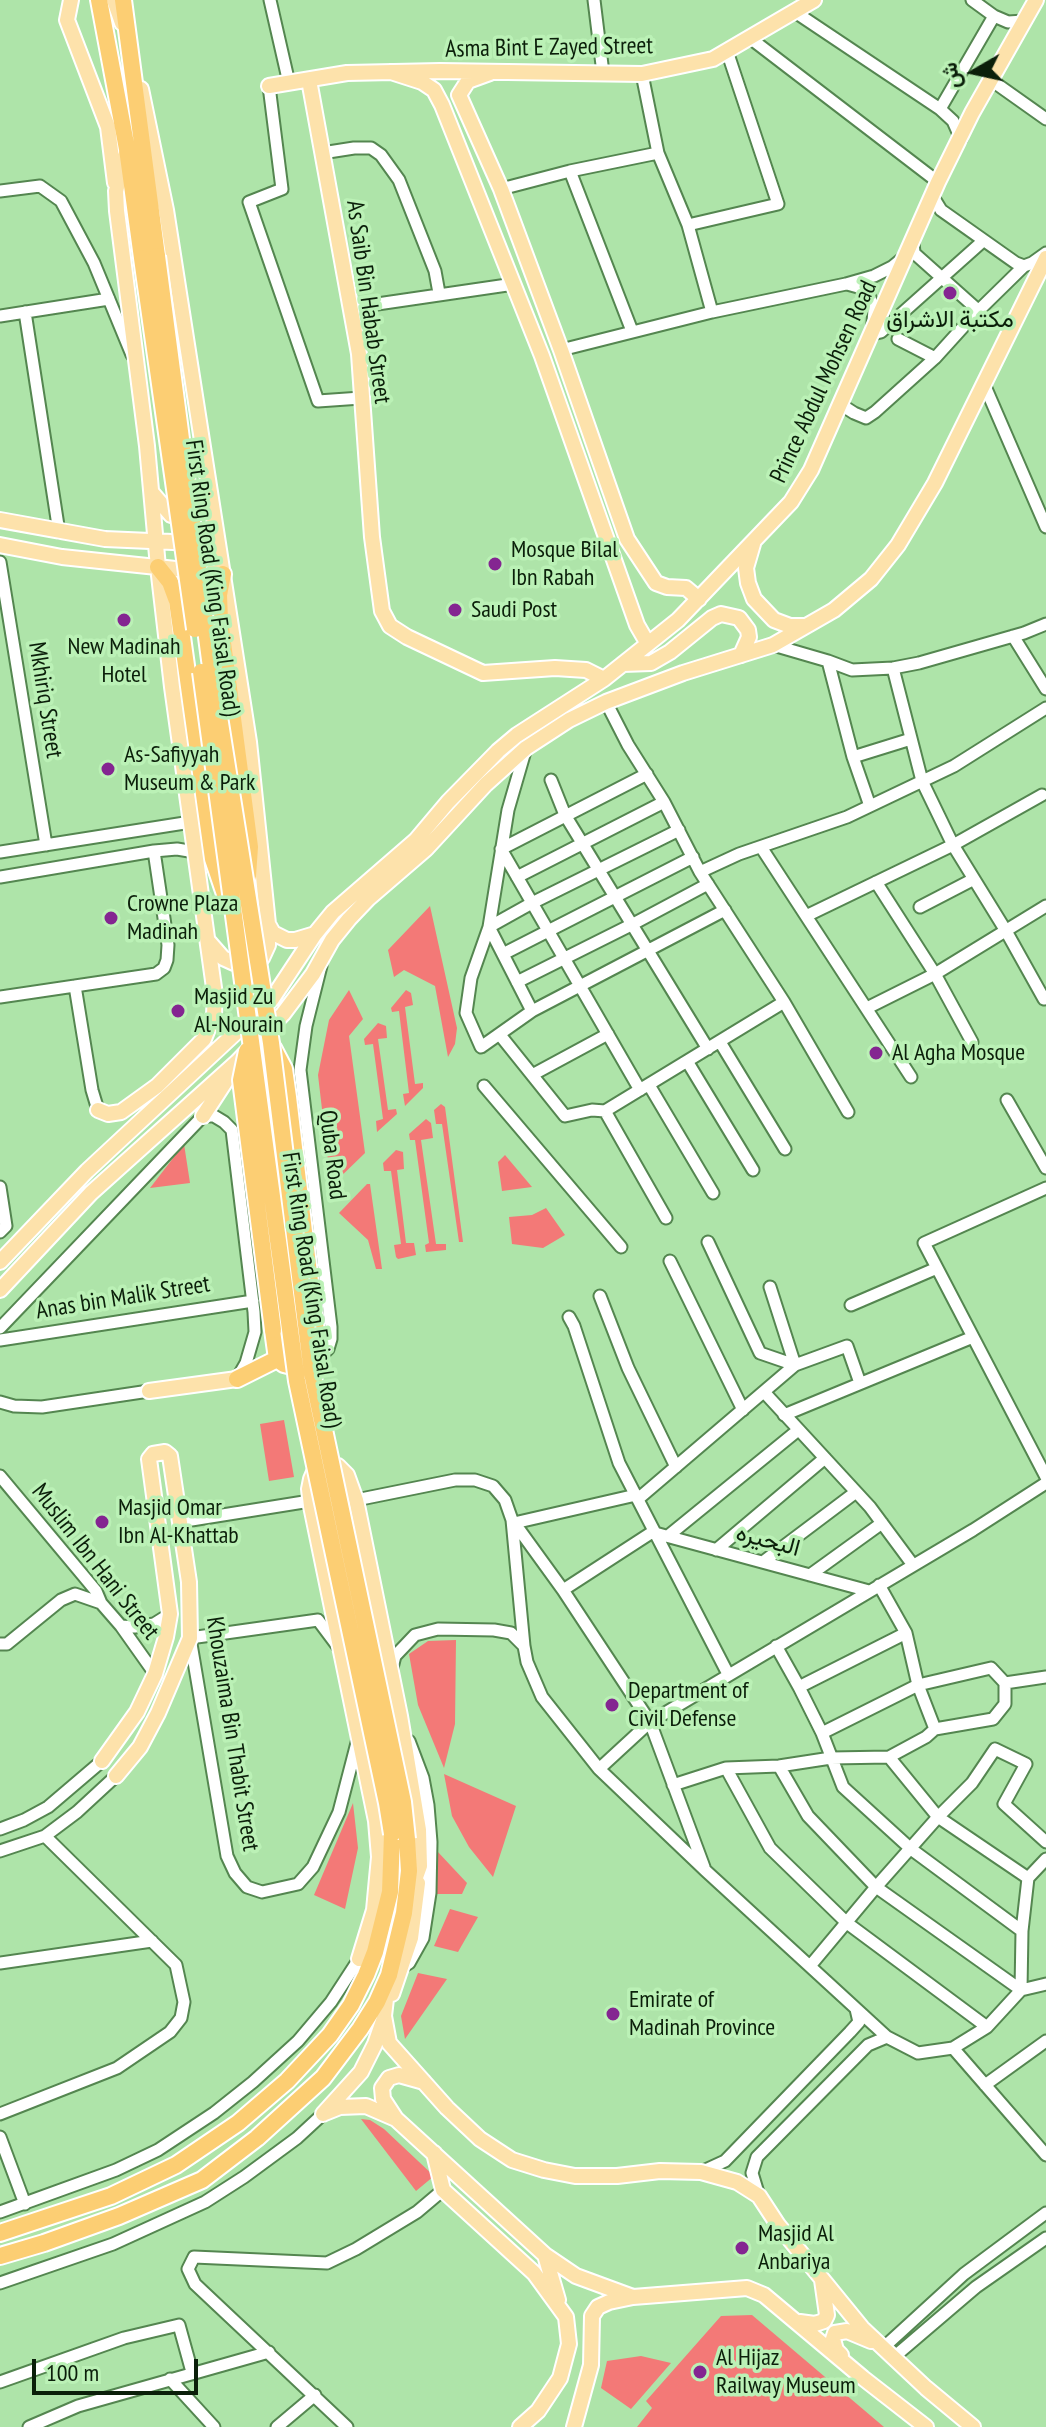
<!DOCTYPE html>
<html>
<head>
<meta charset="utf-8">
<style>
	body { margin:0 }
	#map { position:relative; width:1046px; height:2427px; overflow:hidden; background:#aee4a9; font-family:"PT Sans Narrow",Vazirmatn,sans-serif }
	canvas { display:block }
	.north { position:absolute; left:934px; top:32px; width:80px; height:80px; -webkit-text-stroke:6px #bbf1b6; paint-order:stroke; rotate:261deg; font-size:22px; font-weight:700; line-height:32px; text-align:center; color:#0b1f0a }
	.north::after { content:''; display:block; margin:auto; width:28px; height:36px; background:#0b1f0a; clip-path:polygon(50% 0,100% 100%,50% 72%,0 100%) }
	.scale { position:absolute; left:32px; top:2359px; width:166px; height:36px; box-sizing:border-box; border:4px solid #0b1f0a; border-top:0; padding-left:10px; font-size:24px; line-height:28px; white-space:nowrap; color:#0b1f0a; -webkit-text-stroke:6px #bbf1b6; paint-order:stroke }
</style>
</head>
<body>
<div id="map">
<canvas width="1046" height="2427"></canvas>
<div class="north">ش</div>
<div class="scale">100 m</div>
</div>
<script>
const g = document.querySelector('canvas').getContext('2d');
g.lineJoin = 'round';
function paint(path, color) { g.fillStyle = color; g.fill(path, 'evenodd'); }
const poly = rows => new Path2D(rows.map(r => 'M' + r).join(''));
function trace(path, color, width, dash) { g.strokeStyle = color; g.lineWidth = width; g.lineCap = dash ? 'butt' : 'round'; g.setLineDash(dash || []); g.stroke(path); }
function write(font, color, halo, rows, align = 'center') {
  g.font = font + ' "PT Sans Narrow",Vazirmatn,sans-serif'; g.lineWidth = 7; g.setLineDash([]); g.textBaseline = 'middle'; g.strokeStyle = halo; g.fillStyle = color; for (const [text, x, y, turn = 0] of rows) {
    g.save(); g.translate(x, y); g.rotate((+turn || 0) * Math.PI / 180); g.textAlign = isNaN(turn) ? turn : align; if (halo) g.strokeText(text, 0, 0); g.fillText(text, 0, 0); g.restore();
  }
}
paint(poly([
	[430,906,457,1028,455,1044,448,1057,435,986,404,970,394,977,388,950],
	[349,990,363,1019,349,1036,365,1153,331,1186,318,1075,329,1020],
	[406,990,411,993,413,1005,405,1007,415,1084,423,1083,423,1088,405,1106,403,1094,409,1093,399,1011,392,1012,391,1008],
	[378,1023,386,1026,387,1038,378,1039,388,1110,396,1109,397,1114,377,1132,376,1121,383,1119,373,1044,365,1045,364,1039],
	[441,1104,445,1107,463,1242,459,1242,442,1124,436,1124,434,1110],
	[426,1119,431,1123,433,1138,421,1140,436,1244,446,1244,446,1250,426,1252,425,1245,429,1243,415,1140,410,1140,409,1134],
	[184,1144,190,1183,150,1188],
	[396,1150,403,1152,404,1169,397,1170,406,1243,414,1243,416,1255,398,1259,396,1257,394,1245,401,1244,391,1171,384,1171,383,1163],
	[505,1155,532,1187,502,1191,498,1162],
	[367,1184,370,1184,382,1269,376,1269,368,1240,339,1213],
	[546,1208,565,1235,543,1248,512,1244,509,1217,532,1215],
	[284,1420,294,1477,269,1481,260,1424],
	[456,1640,455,1724,444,1768,418,1705,409,1654,428,1641],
	[444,1774,516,1806,493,1877,469,1847,452,1816],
	[353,1803,358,1848,345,1909,314,1895],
	[437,1851,467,1883,462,1894,435,1894],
	[450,1909,478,1917,458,1952,434,1946],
	[418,1973,447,1979,405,2039,401,2016],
	[361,2119,370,2120,384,2129,434,2176,416,2191],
	[752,2315,884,2427,637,2427,652,2408,646,2401,721,2316],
	[641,2356,671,2363,631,2409,601,2388,607,2361]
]), '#f37977');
const minor = poly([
	[270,0,289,83],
	[594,0,603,73],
	[972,0,994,16,1008,22,1024,21],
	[795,12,940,109,953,121,961,139],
	[750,38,938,182],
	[642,74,658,153,688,225,712,312],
	[991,80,1046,119],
	[269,86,282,189,249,202,318,401,361,398],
	[940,109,994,16],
	[322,153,354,148,371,148,381,155,399,180,435,271,439,293],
	[570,171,632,331],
	[501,189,570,171,658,153],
	[0,191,40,186,61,201,94,263,132,355],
	[933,197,941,210,1016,263,1024,266,1032,263,1046,253],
	[688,225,778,204,727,51],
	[913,242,914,253,979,311],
	[847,284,858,287,869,295,874,310,872,334,881,332,983,241],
	[350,308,514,284],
	[25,312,59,532],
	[0,316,109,299],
	[898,339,935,358],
	[561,350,712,312,846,284,874,276,892,267,903,258],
	[984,384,1046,527],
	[840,404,854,413,866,418,875,412,935,358,973,316,1024,266],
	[0,562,46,845],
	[1013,636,1046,689],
	[773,645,828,661,852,670,893,668,919,663,1024,633,1046,624],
	[828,661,853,757,870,806],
	[893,668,922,781,953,845,1006,931,1044,999],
	[606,702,628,745,664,802,700,872,784,1002,848,1112],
	[526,748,508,810,489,927,471,978,466,1013,481,1047,532,1011,725,910],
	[853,757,911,739],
	[551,780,565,815,708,1049],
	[761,847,911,1077],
	[0,852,191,822],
	[700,872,739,854,847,817,954,766,1046,708],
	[0,877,154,851,177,849,195,852],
	[517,877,664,802],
	[876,882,935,974,972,1042],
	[920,907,974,879],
	[806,916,953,845,1042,795],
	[503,954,693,857],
	[517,982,633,924,708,884],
	[75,986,92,1090,98,1110],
	[0,997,156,974,164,968,167,960,168,945,154,851],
	[867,1008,935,974,1046,906],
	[532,1011,489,927,532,903,679,830],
	[500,1035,565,1116,592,1110,605,1111],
	[720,1042,785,1149],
	[687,1061,753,1170],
	[532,1075,608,1034],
	[649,1085,713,1193],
	[484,1086,621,1247],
	[640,1090,501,849,647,774],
	[1007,1100,1046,1168],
	[0,1187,6,1226,0,1232],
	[1046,1188,924,1243,1046,1477],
	[666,1218,605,1111,784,1002],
	[708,1242,760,1353,795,1365],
	[670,1261,743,1410],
	[770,1287,795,1365],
	[600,1296,628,1368,676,1467],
	[851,1305,937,1268],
	[569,1317,574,1326,619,1463,728,1674],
	[0,1328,203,1116,214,1116,224,1122,232,1130,254,1312,255,1332,246,1363,238,1377],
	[0,1340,253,1301],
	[319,1358,328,1349,331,1339,331,1327,300,1070,306,1026,321,966],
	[764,1392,870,1507,913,1565],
	[0,1402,14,1406,42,1407,149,1391],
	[784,1415,973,1337],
	[0,1476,96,1591,101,1603,121,1626,155,1674],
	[1046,1483,973,1530,650,1722,599,1769,706,1871,887,2037,918,2053,953,2048,987,2027,1021,1990,1022,1931,1028,1878,1046,1859],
	[638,1499,795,1365,847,1346,860,1383],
	[356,1500,455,1480,475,1480,493,1486,505,1500,512,1520,524,1646,527,1662,542,1697,599,1769],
	[513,1521,563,1590,650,1722,704,1867],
	[179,1522,310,1501],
	[514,1523,636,1495],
	[655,1533,869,1591],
	[668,1536,797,1431],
	[716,1550,825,1458],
	[763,1562,856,1492],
	[810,1575,882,1523],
	[563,1590,654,1531],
	[121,1626,135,1627,154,1624,170,1614],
	[906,1633,918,1685,935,1729],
	[0,1644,7,1644,61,1600,75,1594,101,1603],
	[776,1646,799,1687],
	[339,1648,318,1620,190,1638,227,1856,235,1873,247,1887,262,1892,298,1884,313,1867,339,1812,358,1739],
	[392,1668,395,1656,415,1635,438,1629,494,1630,511,1633,524,1646],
	[1005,1683,1046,1677],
	[822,1733,843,1787,911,1849,1022,1931],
	[889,1757,938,1817,1028,1878],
	[779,1766,808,1816,876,1887,1021,1990,1046,1984],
	[726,1768,770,1848,847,1923,987,2027],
	[673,1785,726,1768,779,1766,831,1758,889,1757,926,1737,935,1729,993,1719,1005,1704,1005,1683,991,1668,918,1685,822,1733,799,1687,906,1633,879,1585],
	[0,1829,24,1820,48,1807,102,1761],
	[0,1851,45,1836,77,1812,116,1776],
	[0,1963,152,1941],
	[810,1966,876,1887,938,1817,972,1783,995,1749,1026,1764,1004,1804,1046,1842],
	[401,1968,409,1963,423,1938,430,1893,431,1842,428,1805,423,1778,409,1741],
	[953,2048,1046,2155],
	[985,2085,1046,2041],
	[0,2114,117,2068,170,2032,181,2018,184,2002,176,1965,45,1836],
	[0,2137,25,2204],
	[701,2172,725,2161,850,2032,859,2022,856,2009],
	[759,2196,752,2173,757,2157,868,2045,887,2037],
	[0,2212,116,2170,158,2150,214,2113,253,2082,298,2041,331,2002,359,1959,363,1957],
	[0,2283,113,2244,205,2202,244,2177,297,2138,323,2114],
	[883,2348,964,2274,1046,2213],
	[894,2357,976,2287,1046,2238],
	[170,2379,214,2427],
	[0,2382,124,2338,179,2325,192,2372],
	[29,2427,78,2406,269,2352],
	[277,2427,315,2395],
	[347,2427,195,2284,188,2269,194,2257,327,2263,356,2249,417,2212,443,2190]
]);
const major = poly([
	[71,0,67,20,108,127,115,183],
	[114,0,122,23],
	[391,72,422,82,434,90,442,105,542,356,637,625,648,644],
	[490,73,468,81,459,95,501,189,561,350,627,539,656,583,667,587,686,588,699,599],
	[309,80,359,354,372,537,382,611,390,626,407,637,483,673,555,668,586,670,604,679],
	[269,86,347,73,440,71,642,74,713,59,814,0],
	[141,89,166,210,249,742,268,924,273,933,287,940,295,940,315,934],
	[153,494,171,515,185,518,195,514,201,507,209,490],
	[0,520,105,539,218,544],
	[753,544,746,568,748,583,754,599,774,620,790,626,806,626],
	[0,545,62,557,223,574],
	[623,664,651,663,670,652,712,618,721,614,739,618,748,630,749,637,741,655],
	[209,942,223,958,234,963,256,961,262,958,268,945,268,924],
	[98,1110,108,1114,121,1112,157,1086,204,1039,214,1014,215,995,172,687,158,567,147,446,117,211,116,191,126,153],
	[203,1116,231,1073],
	[0,1262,87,1171,272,999,315,934,333,912,416,840,448,802,498,751,517,735,604,679,678,620,791,502,811,470,938,182,972,113,1036,0],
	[0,1290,91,1193,237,1062,283,1014,313,974,332,940,349,919,368,899,426,849,486,784,526,748,569,720,606,702,683,673,773,645,834,610,871,579,898,545,935,483,1046,258],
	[149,1391,237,1379],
	[102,1761,137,1712,155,1674,166,1637,170,1614,149,1459,153,1454,165,1452,170,1456,189,1582,190,1638,158,1713,140,1747,116,1776],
	[359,1959,374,1910,379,1857,376,1821,311,1506,309,1489,311,1479,314,1472,324,1465,338,1466,347,1475,356,1500,400,1716,419,1830,420,1866,410,1894],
	[388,1982,384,2016,389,2043,447,2108,480,2139,512,2160,544,2170,575,2176,617,2176,660,2171,701,2172,737,2182,759,2196,778,2225,862,2328,926,2388,973,2427],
	[392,1994,411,1938,418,1883],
	[424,2082,399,2075,389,2078,382,2088,383,2099,396,2119,545,2255,576,2276,633,2297],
	[325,2113,340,2107,366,2106,396,2119],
	[323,2114,361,2072,375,2044,384,2018],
	[434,2153,443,2190,534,2273,566,2317,569,2344,560,2378,538,2411,520,2427],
	[545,2255,558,2300],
	[800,2322,815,2324,824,2321,827,2315,822,2280],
	[841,2355,836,2350,833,2339,835,2333,847,2331,871,2341],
	[574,2427,591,2365,592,2316,598,2307,609,2302,633,2297,747,2288,764,2295,863,2378,926,2427]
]);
const highway = poly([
	[99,0,127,149,142,258],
	[123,0,157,256],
	[158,567,170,582,177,601,213,859,228,903],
	[223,574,219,595,220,620,250,847,248,876],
	[273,1048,284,1069,288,1097,319,1358,309,1365,296,1367,284,1364,277,1359],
	[237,1379,277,1359,273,1330],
	[0,2233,111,2196,176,2165,238,2123,287,2081,330,2035,351,2005,366,1975,375,1952,390,1892,392,1834],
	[0,2256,44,2243,119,2216,202,2180,257,2138,323,2078,360,2029,377,2002,389,1975,404,1913,409,1871,407,1839]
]);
trace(minor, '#548650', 15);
trace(major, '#fff', 18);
trace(highway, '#fff', 20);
trace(minor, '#fff', 11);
trace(major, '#fde2ab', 14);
trace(highway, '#fcce73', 16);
const highwayBridge = poly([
	[157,256,210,660,271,1043,312,1373,403,1802,407,1839],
	[142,258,195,629],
	[201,672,297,1381,387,1803,392,1834],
	[247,1051,241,1080,273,1330]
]);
trace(highwayBridge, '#fff', 20, []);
trace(highwayBridge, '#fcce73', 16);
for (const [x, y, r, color] of [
	[950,293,8,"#842591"],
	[495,564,8,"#842591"],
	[455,610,8,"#842591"],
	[124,620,8,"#842591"],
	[108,769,8,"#842591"],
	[111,918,8,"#842591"],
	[178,1011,8,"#842591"],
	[876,1053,8,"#842591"],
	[102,1522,8,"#842591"],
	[612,1705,8,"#842591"],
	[613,2014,8,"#842591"],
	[742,2248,8,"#842591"],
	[700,2372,8,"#842591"]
]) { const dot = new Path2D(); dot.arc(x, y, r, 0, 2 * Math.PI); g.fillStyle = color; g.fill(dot); trace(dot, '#bbf1b6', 3); }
write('24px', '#0b1f0a', '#bbf1b6', [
	["Asma Bint E Zayed Street",549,48,-1],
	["As Saib Bin Habab Street",368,302,82],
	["Prince Abdul Mohsen Road",824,382,-65],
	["First Ring Road (King Faisal Road)",212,578,82],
	["Mkhiriq Street",45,700,81],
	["Quba Road",332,1155,83],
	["First Ring Road (King Faisal Road)",311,1290,81],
	["Anas bin Malik Street",123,1298,-9],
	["البحيره",768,1541,15],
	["Muslim Ibn Hani Street",95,1562,52],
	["Khouzaima Bin Thabit Street",232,1734,81]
]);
write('24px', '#0b1f0a', '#bbf1b6', [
	["مكتبة الاشراق",950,320,"center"],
	["Mosque Bilal",511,550],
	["Ibn Rabah",511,578],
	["Saudi Post",471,610],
	["New Madinah",124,647,"center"],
	["Hotel",124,675,"center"],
	["As-Safiyyah",124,755],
	["Museum & Park",124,783],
	["Crowne Plaza",127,904],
	["Madinah",127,932],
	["Masjid Zu",194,997],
	["Al-Nourain",194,1025],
	["Al Agha Mosque",892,1053],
	["Masjid Omar",118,1508],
	["Ibn Al-Khattab",118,1536],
	["Department of",628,1691],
	["Civil Defense",628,1719],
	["Emirate of",629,2000],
	["Madinah Province",629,2028],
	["Masjid Al",758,2234],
	["Anbariya",758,2262],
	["Al Hijaz",716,2358],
	["Railway Museum",716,2386]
], 'left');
</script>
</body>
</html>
